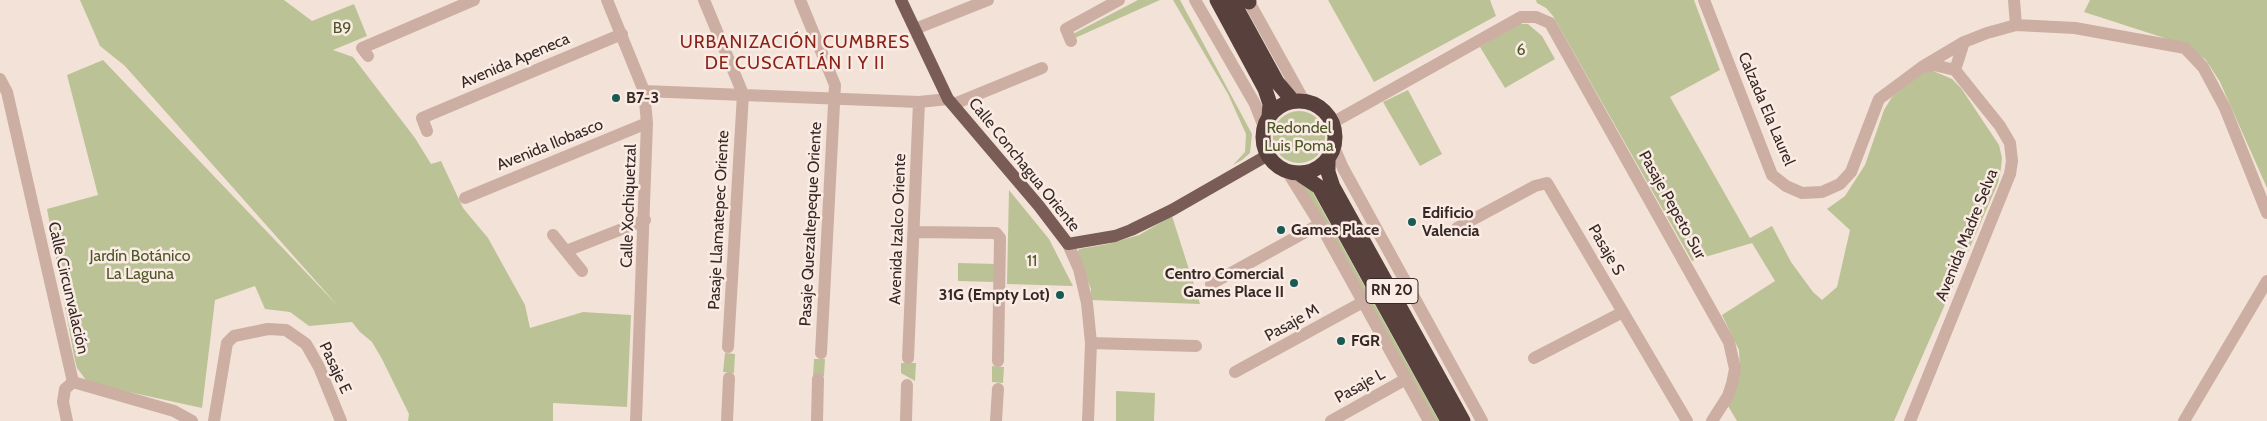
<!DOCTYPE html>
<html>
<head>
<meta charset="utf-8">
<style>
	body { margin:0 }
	canvas { display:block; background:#f3e2d7 }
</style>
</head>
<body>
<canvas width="2267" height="421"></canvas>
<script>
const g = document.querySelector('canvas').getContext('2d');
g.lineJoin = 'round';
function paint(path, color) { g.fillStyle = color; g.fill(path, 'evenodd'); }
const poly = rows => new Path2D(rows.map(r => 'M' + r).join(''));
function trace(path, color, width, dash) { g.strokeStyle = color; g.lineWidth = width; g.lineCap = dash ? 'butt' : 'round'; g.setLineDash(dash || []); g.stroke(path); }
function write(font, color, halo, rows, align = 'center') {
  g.font = font + ' Cabin,sans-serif'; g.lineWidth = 5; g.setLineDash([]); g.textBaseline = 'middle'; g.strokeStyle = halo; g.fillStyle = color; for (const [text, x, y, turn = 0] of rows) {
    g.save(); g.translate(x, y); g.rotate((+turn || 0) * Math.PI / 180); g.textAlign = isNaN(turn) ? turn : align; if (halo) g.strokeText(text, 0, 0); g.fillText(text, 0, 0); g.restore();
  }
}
paint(poly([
	[80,0,284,0,312,21,354,4,367,36,333,50,353,57,415,138,431,164,441,161,463,208,488,238,525,305,530,328,583,312,631,315,627,407,553,403,553,421,408,421,409,414,382,359,372,342,360,332,352,322,309,326,290,312,265,309,255,286,215,300,202,408,97,385,86,380,77,368,74,356,47,209,98,195,67,75,103,60,338,306,125,66,100,46],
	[1138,0,1160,0,1075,38,1071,35],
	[1173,0,1180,0,1252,134,1250,153,1242,160,1233,165,1245,152,1246,134,1228,94],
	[1328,0,1490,0,1496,16,1374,82],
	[1536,0,1694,0,1720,70,1670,97,1750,238,1772,226,1791,262,1813,292,1822,300,1837,287,1850,230,1827,209,1845,196,1865,165,1884,110,1892,97,1917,76,1931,70,1952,79,1961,88,1999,145,2002,158,2001,168,1998,183,1988,206,1894,421,1737,421,1728,406,1740,372,1739,350,1722,315,1775,281,1752,243,1692,261,1553,16,1546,8,1537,3],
	[2090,0,2267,0,2267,188,2220,82,2206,60,2186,45,2084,12],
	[1518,24,1528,24,1542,36,1555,59,1505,88,1480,47],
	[1408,90,1442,154,1420,166,1383,102],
	'1273 137a26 26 0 1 1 52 0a26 26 0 1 1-52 0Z',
	[1298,182,1312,191,1439,421,1430,421],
	[1009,190,1049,239,1073,286,1007,284],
	[1172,216,1200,304,1090,300,1091,289,1077,254,1079,249,1108,244,1139,235],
	[958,263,996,264,994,282,958,281],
	[725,353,735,354,734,373,723,372],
	[814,359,825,359,824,376,813,376],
	[901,363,916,363,915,381,901,373],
	[992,366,1004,367,1003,383,992,382],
	[1116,391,1155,393,1154,421,1116,421]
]), '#bbc396');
trace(poly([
	[607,0,644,91,647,123,636,421],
	[704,0,743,94,728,347],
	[800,0,835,85,821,353],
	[1195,0,1255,104,1264,127],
	[1248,0,1304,101],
	[1704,0,1772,175,1786,186,1802,193,1822,192,1840,184,1851,172,1879,99,1922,67,1964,42],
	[2014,0,2016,25],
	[915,29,988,0],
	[1071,41,1066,29,1119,0],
	[368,56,362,48,474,0],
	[1955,70,1964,42,1987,33,2016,25,2075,28,2185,48,2203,67,2225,108,2267,213],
	[0,79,7,92,73,382],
	[644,91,919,102,948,99],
	[954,104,1042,68],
	[1332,123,1521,17,1536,17,1550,23,1729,342,1735,369,1732,384,1728,396,1712,421],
	[427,131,422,118,622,34],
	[1334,147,1343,168,1482,421],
	[1287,171,1320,224,1429,421],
	[465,198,647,123],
	[1457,228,1535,186,1547,183,1687,421],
	[914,232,996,233,1000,238,998,361],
	[553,235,582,271],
	[1068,244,1079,269,1087,303,1091,343,1088,421],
	[566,251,645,220],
	[1211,284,1320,224],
	[1091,343,1196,346],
	[908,358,919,102],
	[1534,358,1623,312],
	[1235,372,1363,302],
	[73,382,174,411,192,421],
	[67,421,63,402,65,389,73,382],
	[214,421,227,343,234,336,268,329,286,330,306,344,319,367,341,421],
	[727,421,729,378],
	[817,421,818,379],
	[906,421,907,385],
	[996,421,998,389],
	[1331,421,1406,379],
	[1910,421,2010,174,2012,161,2010,143,2000,126,1955,70,1934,65,1925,67],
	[2184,421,2267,281]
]), '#ccafa2', 12);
trace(poly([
	[901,0,948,99,1039,206,1068,244,1115,236,1131,230,1172,210,1268,155]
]), '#795c55', 12);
trace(poly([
	[1217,0,1265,89,1270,104,1269,117],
	[1232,0,1277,82,1293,101],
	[1247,0,1249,2],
	'1263 137a36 36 0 1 1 72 0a36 36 0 1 1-72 0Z',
	[1328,158,1328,172,1333,187,1463,421],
	[1298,173,1319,187,1448,421]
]), '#58403c', 15);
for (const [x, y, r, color] of [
	[616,98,5,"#185a54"],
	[1412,222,5,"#185a54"],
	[1281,230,5,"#185a54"],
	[1294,283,5,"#185a54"],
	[1060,295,5,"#185a54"],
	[1341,341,5,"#185a54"]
]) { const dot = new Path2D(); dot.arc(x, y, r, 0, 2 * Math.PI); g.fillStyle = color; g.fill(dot); trace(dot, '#faece4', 2); }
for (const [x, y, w] of [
	[1392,291,52]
]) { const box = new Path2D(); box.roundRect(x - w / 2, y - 12.5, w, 25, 4); g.fillStyle = '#faece4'; g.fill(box); trace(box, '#362825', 1); }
write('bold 15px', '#362825', null, [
	["RN 20",1392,291]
]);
write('16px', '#4c5627', '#faece4', [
	["B9",342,28],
	["6",1521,50],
	["Redondel",1299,128],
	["Luis Poma",1299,146],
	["Jardín Botánico",140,256],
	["La Laguna",140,274],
	["11",1032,261]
]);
write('16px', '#362825', '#faece4', [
	["Avenida Apeneca",515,61,-23],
	["Calzada Ela Laurel",1766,109,67],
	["Avenida Ilobasco",550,145,-22],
	["Calle Conchagua Oriente",1024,165,51],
	["Pasaje Pepeto Sur",1672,205,61],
	["Calle Xochiquetzal",629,206,-88],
	["Pasaje Llamatepec Oriente",719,220,-87],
	["Pasaje Quezaltepeque Oriente",811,224,-87],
	["Avenida Izalco Oriente",898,229,-88],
	["Avenida Madre Selva",1967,235,-68],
	["Pasaje S",1606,250,60],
	["Calle Circunvalación",68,288,77],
	["Pasaje M",1292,323,-29],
	["Pasaje E",335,368,65],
	["Pasaje L",1360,386,-29]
]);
write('bold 16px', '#362825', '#faece4', [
	["B7-3",626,98],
	["Edificio",1422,213],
	["Valencia",1422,231],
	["Games Place",1291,230],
	["Centro Comercial",1284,274,"right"],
	["Games Place II",1284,292,"right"],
	["31G (Empty Lot)",1050,295,"right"],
	["FGR",1351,341]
], 'left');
g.letterSpacing = '1px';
write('18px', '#8b2218', '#faece4', [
	["URBANIZACIÓN CUMBRES",795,43],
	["DE CUSCATLÁN I Y II",795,64]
]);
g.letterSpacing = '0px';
</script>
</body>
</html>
